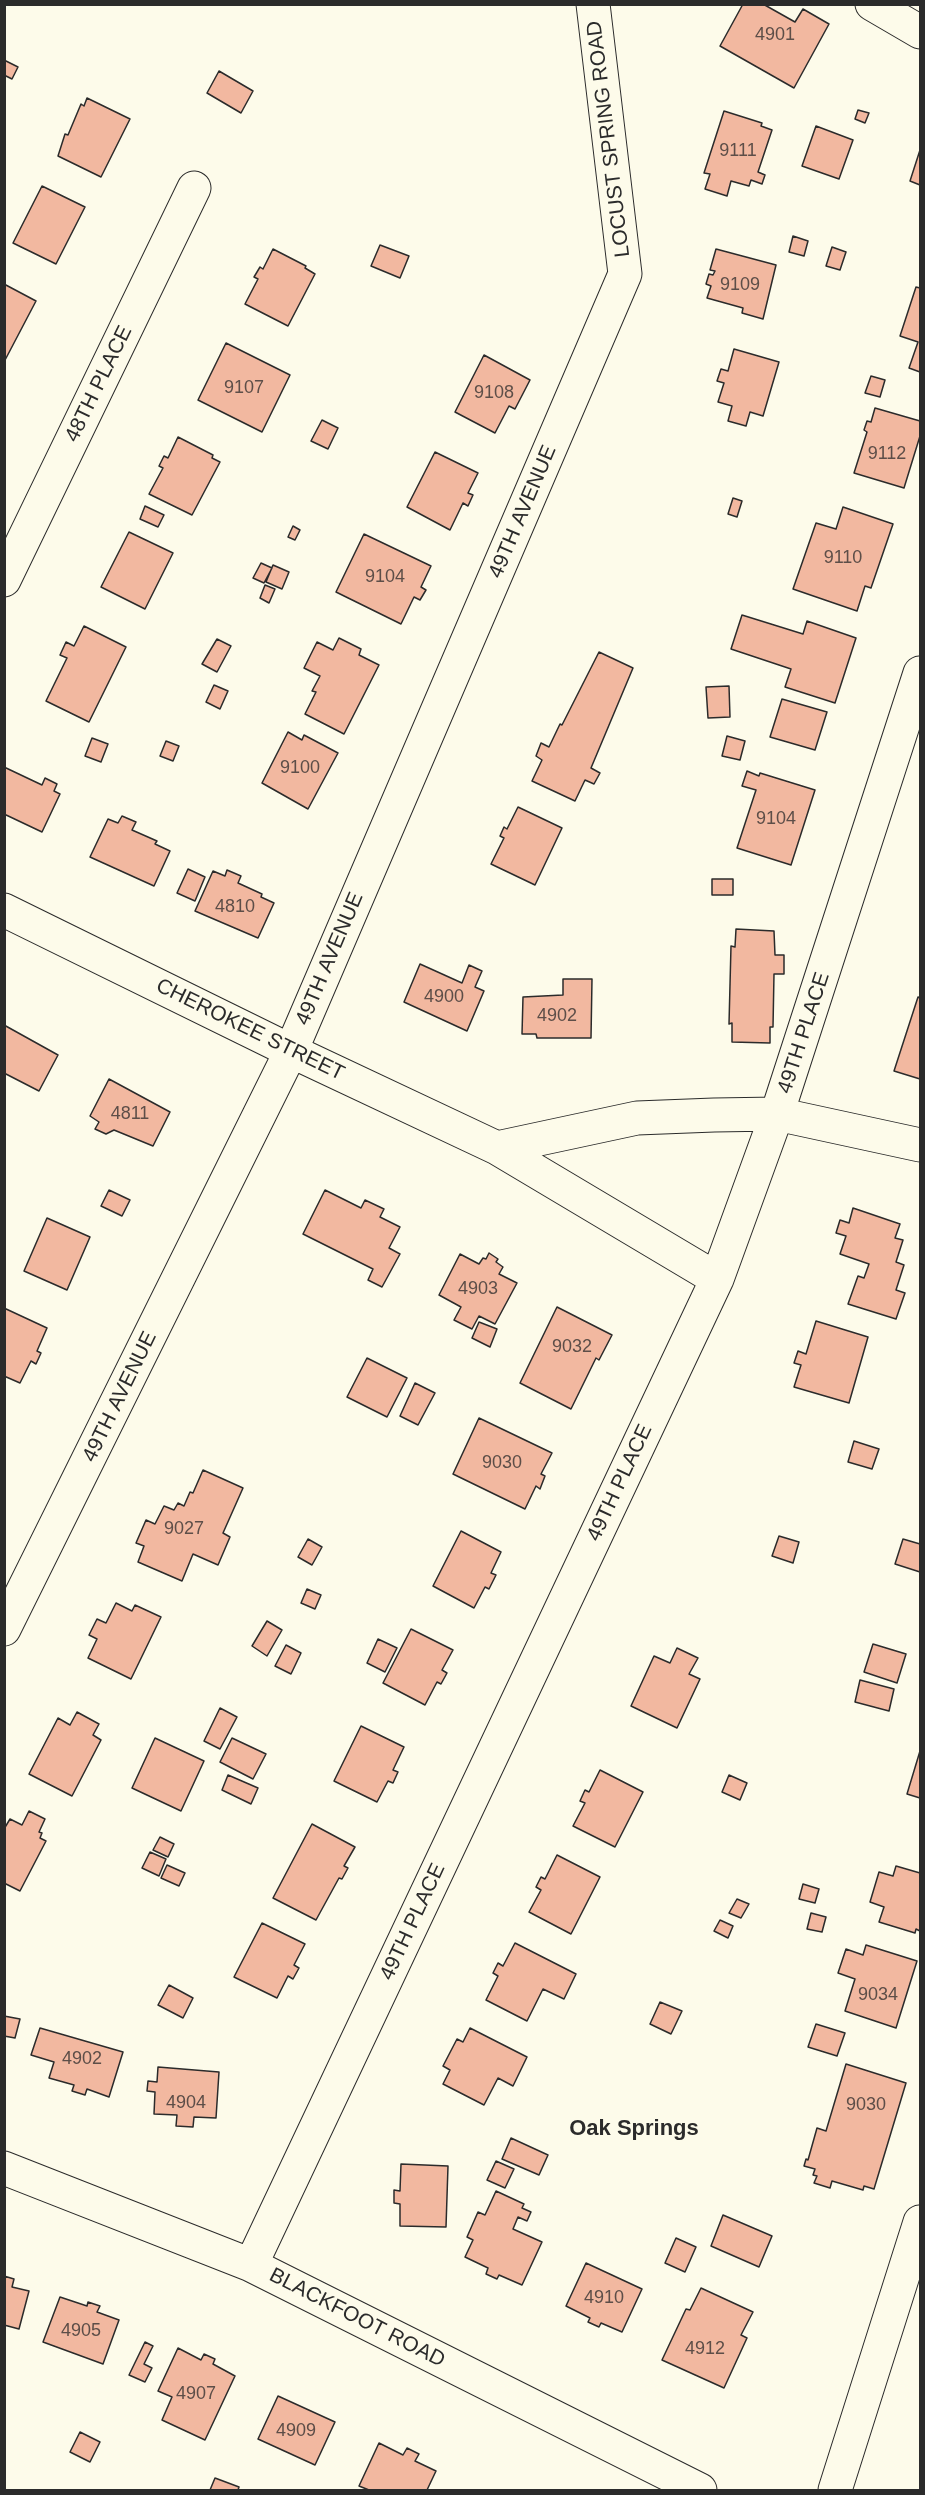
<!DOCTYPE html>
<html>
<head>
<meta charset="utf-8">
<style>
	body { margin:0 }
	#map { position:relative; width:925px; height:2495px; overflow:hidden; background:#fdfbea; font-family:Arial,sans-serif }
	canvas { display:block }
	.frame { position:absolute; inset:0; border:6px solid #2b2b2b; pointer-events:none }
</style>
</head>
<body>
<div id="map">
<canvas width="925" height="2495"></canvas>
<div class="frame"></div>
</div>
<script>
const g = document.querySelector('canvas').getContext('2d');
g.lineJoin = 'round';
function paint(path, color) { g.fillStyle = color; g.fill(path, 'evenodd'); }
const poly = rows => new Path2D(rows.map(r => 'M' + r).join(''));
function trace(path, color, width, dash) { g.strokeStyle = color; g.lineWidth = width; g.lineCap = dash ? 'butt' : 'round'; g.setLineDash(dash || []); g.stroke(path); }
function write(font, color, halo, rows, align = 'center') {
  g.font = font + ' Arial,sans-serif'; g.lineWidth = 4.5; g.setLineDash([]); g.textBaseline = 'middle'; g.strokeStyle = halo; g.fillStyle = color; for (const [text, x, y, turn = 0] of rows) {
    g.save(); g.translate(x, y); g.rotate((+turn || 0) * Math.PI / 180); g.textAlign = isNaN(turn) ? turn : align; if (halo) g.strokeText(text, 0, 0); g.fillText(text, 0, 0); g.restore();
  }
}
const building = poly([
	[743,4,763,4,795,22,803,9,829,24,794,88,720,46,743,4],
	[4,60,18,67,12,79,4,75,4,60],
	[219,71,253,91,241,113,207,93,219,71],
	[87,98,130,119,101,177,58,156,65,134,68,135,81,104,84,106,87,98],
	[858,110,869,113,865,123,855,119,858,110],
	[724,111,762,123,761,126,772,130,758,172,765,175,762,184,751,180,749,186,731,181,727,196,705,189,710,174,704,173,724,111],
	[816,126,853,140,839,179,802,166,816,126],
	[920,150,920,185,910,181,920,150],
	[42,186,85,207,56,264,13,243,42,186],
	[793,236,808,241,804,256,789,252,793,236],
	[380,245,409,256,400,278,371,266,380,245],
	[832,247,846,252,840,270,826,266,832,247],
	[273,249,306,266,305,268,315,274,288,326,245,304,258,279,254,277,260,267,263,269,273,249],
	[716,249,776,265,763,319,742,313,743,308,707,298,711,286,706,284,709,274,713,275,715,271,710,270,716,249],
	[4,284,36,301,4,362,4,284],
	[916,287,920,288,920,372,909,368,918,342,900,336,916,287],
	[226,343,290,375,262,432,198,400,226,343],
	[734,349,779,362,763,416,750,412,746,426,728,421,732,406,718,402,724,383,717,381,721,369,728,371,734,349],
	[484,355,530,380,515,409,509,406,495,433,455,412,484,355],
	[871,376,885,380,880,397,865,393,871,376],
	[875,408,920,421,920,436,904,488,854,473,867,432,864,430,867,421,871,422,875,408],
	[322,420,338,428,328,449,311,441,322,420],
	[178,437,213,455,212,458,220,462,192,515,149,494,163,468,159,466,164,456,168,458,178,437],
	[435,452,478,473,468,493,473,495,468,506,463,503,450,530,407,507,435,452],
	[733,498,742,501,737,517,728,514,733,498],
	[145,506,164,515,158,527,140,519,145,506],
	[843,507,893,524,871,588,865,586,857,611,793,589,816,523,836,529,843,507],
	[293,526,300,530,295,540,288,537,293,526],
	[129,532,173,553,145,609,101,587,129,532],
	[364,534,431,566,421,587,426,590,420,600,414,597,401,624,336,592,364,534],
	[261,563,272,568,264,583,253,578,261,563],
	[273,565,289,572,282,589,266,582,273,565],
	[265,585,275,589,269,603,260,598,265,585],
	[742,615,803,634,807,621,856,638,835,703,785,687,791,669,731,649,742,615],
	[84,626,126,647,89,722,46,701,67,658,60,655,66,642,74,646,84,626],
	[339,638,361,649,359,655,379,665,344,734,305,714,316,692,312,691,320,676,304,668,317,642,333,650,339,638],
	[217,639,231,646,217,672,202,664,217,639],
	[599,652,633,668,591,768,600,773,594,784,585,780,575,801,532,781,542,760,536,756,541,743,549,747,560,724,562,725,599,652],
	[214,685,228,691,220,709,206,702,214,685],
	[729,686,730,717,708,718,706,687,729,686],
	[782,699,827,712,815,750,770,737,782,699],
	[288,732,302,740,304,735,338,753,308,809,262,783,288,732],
	[727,736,745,741,740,760,722,756,727,736],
	[92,738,108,744,101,762,85,756,92,738],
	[166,741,179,746,173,761,160,756,166,741],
	[4,767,42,785,45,778,57,784,54,791,60,794,42,832,4,814,4,767],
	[747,771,759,776,760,773,815,790,791,865,737,848,756,790,742,786,747,771],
	[518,807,562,828,535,885,491,864,504,838,500,836,504,827,507,829,518,807],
	[122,816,136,822,132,830,157,841,155,844,170,851,154,886,90,857,108,819,118,823,122,816],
	[188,869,205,877,195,901,177,893,188,869],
	[227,870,241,876,238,883,262,894,261,897,274,903,258,938,195,911,213,871,225,876,227,870],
	[712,879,733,879,733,895,712,895,712,879],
	[736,929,774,931,775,955,784,955,784,974,774,974,773,1027,770,1027,770,1043,732,1042,732,1023,729,1024,731,946,735,947,736,929],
	[420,964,462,983,469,965,482,971,475,987,484,991,467,1031,404,1002,420,964],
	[563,979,592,979,591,1038,537,1038,536,1034,522,1034,523,997,563,995,563,979],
	[918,997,920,998,920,1079,894,1071,918,997],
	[4,1025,58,1055,39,1091,4,1073,4,1025],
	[109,1079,170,1112,153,1146,114,1130,106,1134,95,1129,99,1122,90,1116,109,1079],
	[109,1190,130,1200,122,1216,101,1206,109,1190],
	[325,1190,361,1208,365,1200,384,1209,380,1217,400,1227,389,1248,400,1254,382,1287,368,1280,373,1269,303,1234,325,1190],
	[853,1208,900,1224,895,1238,903,1240,896,1262,904,1265,896,1290,905,1293,896,1319,848,1304,858,1276,864,1278,869,1264,840,1254,846,1236,836,1233,840,1220,849,1223,853,1208],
	[47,1218,90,1237,67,1290,24,1271,47,1218],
	[489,1253,498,1259,496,1262,503,1267,499,1274,517,1283,495,1324,479,1316,472,1329,454,1320,461,1307,439,1295,460,1254,479,1264,483,1258,486,1259,489,1253],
	[557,1307,612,1335,599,1360,596,1358,571,1409,520,1383,557,1307],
	[4,1308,47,1328,37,1351,41,1353,36,1364,31,1361,20,1383,4,1376,4,1308],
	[816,1321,868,1337,849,1403,794,1387,801,1365,794,1363,798,1351,806,1354,816,1321],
	[479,1322,497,1329,490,1347,472,1338,479,1322],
	[367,1358,407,1378,387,1417,347,1397,367,1358],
	[415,1383,435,1393,418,1425,400,1416,415,1383],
	[479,1418,552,1453,541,1474,545,1476,540,1489,536,1486,525,1509,453,1474,479,1418],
	[854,1441,879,1449,872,1469,848,1462,854,1441],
	[203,1470,243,1488,223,1533,230,1537,218,1565,193,1554,182,1581,138,1562,144,1546,136,1543,146,1520,155,1524,164,1506,174,1510,178,1503,184,1506,190,1492,193,1493,203,1470],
	[461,1531,501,1552,491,1573,496,1575,489,1589,485,1587,474,1608,433,1586,461,1531],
	[779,1536,799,1542,793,1563,772,1556,779,1536],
	[308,1539,322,1547,312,1565,298,1557,308,1539],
	[903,1539,920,1544,920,1572,895,1564,903,1539],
	[307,1589,321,1595,315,1609,301,1603,307,1589],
	[116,1603,132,1611,135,1605,161,1617,131,1679,88,1658,97,1639,89,1635,97,1619,106,1623,116,1603],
	[267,1621,282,1630,267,1656,252,1646,267,1621],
	[411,1629,453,1650,442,1670,447,1673,441,1684,437,1682,425,1705,383,1683,411,1629],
	[378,1639,397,1648,385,1672,367,1663,378,1639],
	[873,1644,906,1654,897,1683,864,1672,873,1644],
	[286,1645,301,1653,291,1674,275,1666,286,1645],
	[677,1648,698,1658,689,1674,700,1679,677,1728,631,1706,654,1656,670,1663,677,1648],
	[860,1680,894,1689,889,1711,855,1702,860,1680],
	[220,1708,237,1717,220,1749,204,1741,220,1708],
	[77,1712,99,1724,93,1735,101,1740,72,1796,29,1774,58,1718,70,1725,77,1712],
	[361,1726,404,1747,393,1770,398,1772,393,1783,388,1781,377,1802,334,1781,361,1726],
	[155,1738,204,1761,181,1811,132,1788,155,1738],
	[232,1738,266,1754,253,1779,220,1762,232,1738],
	[920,1751,920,1798,907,1794,920,1751],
	[600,1770,643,1792,615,1847,573,1826,585,1803,580,1801,585,1790,589,1792,600,1770],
	[228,1775,258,1788,251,1804,222,1790,228,1775],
	[729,1775,747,1783,740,1800,722,1792,729,1775],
	[29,1811,45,1819,39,1832,42,1833,40,1838,46,1841,20,1891,4,1883,4,1829,10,1819,22,1825,29,1811],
	[312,1824,355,1847,344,1866,348,1868,342,1879,339,1878,316,1920,273,1898,312,1824],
	[160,1837,174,1844,168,1857,153,1850,160,1837],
	[150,1852,166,1859,159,1876,142,1868,150,1852],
	[557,1855,600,1877,571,1934,529,1912,541,1890,536,1887,541,1877,545,1879,557,1855],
	[167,1865,185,1873,179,1886,161,1878,167,1865],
	[896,1866,920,1873,920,1931,916,1929,915,1933,879,1922,884,1907,870,1902,879,1872,893,1876,896,1866],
	[803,1884,819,1889,815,1903,799,1899,803,1884],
	[737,1899,749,1904,741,1918,729,1913,737,1899],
	[811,1913,826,1917,822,1932,807,1929,811,1913],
	[720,1920,733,1926,728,1938,714,1931,720,1920],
	[262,1923,305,1944,294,1965,299,1968,293,1979,288,1976,277,1998,234,1977,262,1923],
	[515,1943,576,1974,564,1999,543,1989,527,2021,486,2000,498,1976,493,1973,498,1963,503,1966,515,1943],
	[866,1945,917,1961,896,2028,845,2011,855,1979,838,1973,846,1949,863,1955,866,1945],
	[169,1985,193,1998,183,2018,158,2005,169,1985],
	[660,2002,682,2011,671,2034,650,2024,660,2002],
	[4,2016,20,2019,15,2038,4,2036,4,2016],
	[816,2024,845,2033,837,2056,808,2047,816,2024],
	[40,2028,123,2052,109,2097,87,2089,85,2095,72,2091,74,2085,49,2078,54,2062,31,2055,40,2028],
	[470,2028,527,2057,513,2086,498,2078,484,2105,443,2084,450,2070,443,2066,457,2039,463,2042,470,2028],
	[846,2064,906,2083,874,2189,864,2186,863,2190,832,2181,830,2188,814,2183,817,2176,813,2175,815,2169,804,2166,806,2159,808,2160,817,2128,826,2131,846,2064],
	[158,2067,219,2072,216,2118,194,2117,193,2127,176,2126,177,2115,154,2114,155,2092,147,2091,148,2081,157,2082,158,2067],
	[511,2138,548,2155,539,2175,502,2159,511,2138],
	[496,2161,514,2169,505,2188,487,2180,496,2161],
	[401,2164,448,2166,446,2227,400,2226,400,2204,394,2203,394,2190,400,2191,401,2164],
	[496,2191,524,2204,522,2208,531,2212,527,2221,518,2217,513,2229,542,2242,522,2285,499,2275,497,2279,486,2274,488,2268,465,2257,473,2240,467,2237,478,2212,485,2215,496,2191],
	[723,2215,772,2236,759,2267,711,2246,723,2215],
	[676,2238,696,2247,685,2272,665,2263,676,2238],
	[586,2263,642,2289,622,2332,601,2323,599,2327,588,2322,590,2318,566,2306,586,2263],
	[4,2276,14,2279,12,2287,29,2291,19,2329,4,2325,4,2276],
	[701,2288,753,2312,741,2335,747,2338,724,2388,662,2360,686,2309,690,2310,701,2288],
	[60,2297,87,2306,88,2302,100,2306,97,2312,119,2320,103,2364,43,2342,60,2297],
	[145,2342,153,2346,144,2364,152,2368,145,2382,129,2375,145,2342],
	[178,2348,201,2360,204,2354,215,2359,213,2364,235,2376,205,2440,162,2420,172,2397,158,2391,178,2348],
	[278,2396,335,2422,315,2465,258,2439,278,2396],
	[80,2432,100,2442,90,2462,70,2452,80,2432],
	[379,2443,403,2455,407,2448,419,2454,415,2461,436,2471,427,2490,369,2490,359,2486,379,2443],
	[215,2478,239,2487,238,2490,210,2490,215,2478]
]);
paint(building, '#f2b8a0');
trace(building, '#2b2b2b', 1.5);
const minor = poly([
	[872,4,920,32],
	[4,580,194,188],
	[4,910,291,1051,497,1148,717,1279],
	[497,1148,637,1118,714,1115,777,1114,920,1145],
	[4,1629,291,1051,625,274,593,4],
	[4,2168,251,2265,700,2490],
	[251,2265,717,1279,777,1114,920,673],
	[835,2490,920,2222]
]);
trace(minor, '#2b2b2b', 35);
trace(minor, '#fdfbea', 33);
write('18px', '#5d4e48', null, [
	["4901",775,35],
	["9111",738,151],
	["9109",740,285],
	["9107",244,388],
	["9108",494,393],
	["9112",887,454],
	["9110",843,558],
	["9104",385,577],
	["9100",300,768],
	["9104",776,819],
	["4810",235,907],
	["4900",444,997],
	["4902",557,1016],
	["4811",130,1114],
	["4903",478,1289],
	["9032",572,1347],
	["9030",502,1463],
	["9027",184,1529],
	["9034",878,1995],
	["4902",82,2059],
	["4904",186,2103],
	["9030",866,2105],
	["4910",604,2298],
	["4905",81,2331],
	["4912",705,2349],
	["4907",196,2394],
	["4909",296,2431]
]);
write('21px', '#2b2b2b', '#fdfbea', [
	["LOCUST SPRING ROAD",609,139,-97],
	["48TH PLACE",99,384,-64],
	["49TH AVENUE",523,512,-67],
	["49TH AVENUE",330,959,-67],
	["CHEROKEE STREET",250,1030,26],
	["49TH PLACE",804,1033,-72],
	["49TH AVENUE",120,1397,-64],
	["49TH PLACE",620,1483,-65],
	["49TH PLACE",413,1922,-65],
	["BLACKFOOT ROAD",357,2318,27]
]);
write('bold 22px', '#2b2b2b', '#fdfbea', [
	["Oak Springs",634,2129]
]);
</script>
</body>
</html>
